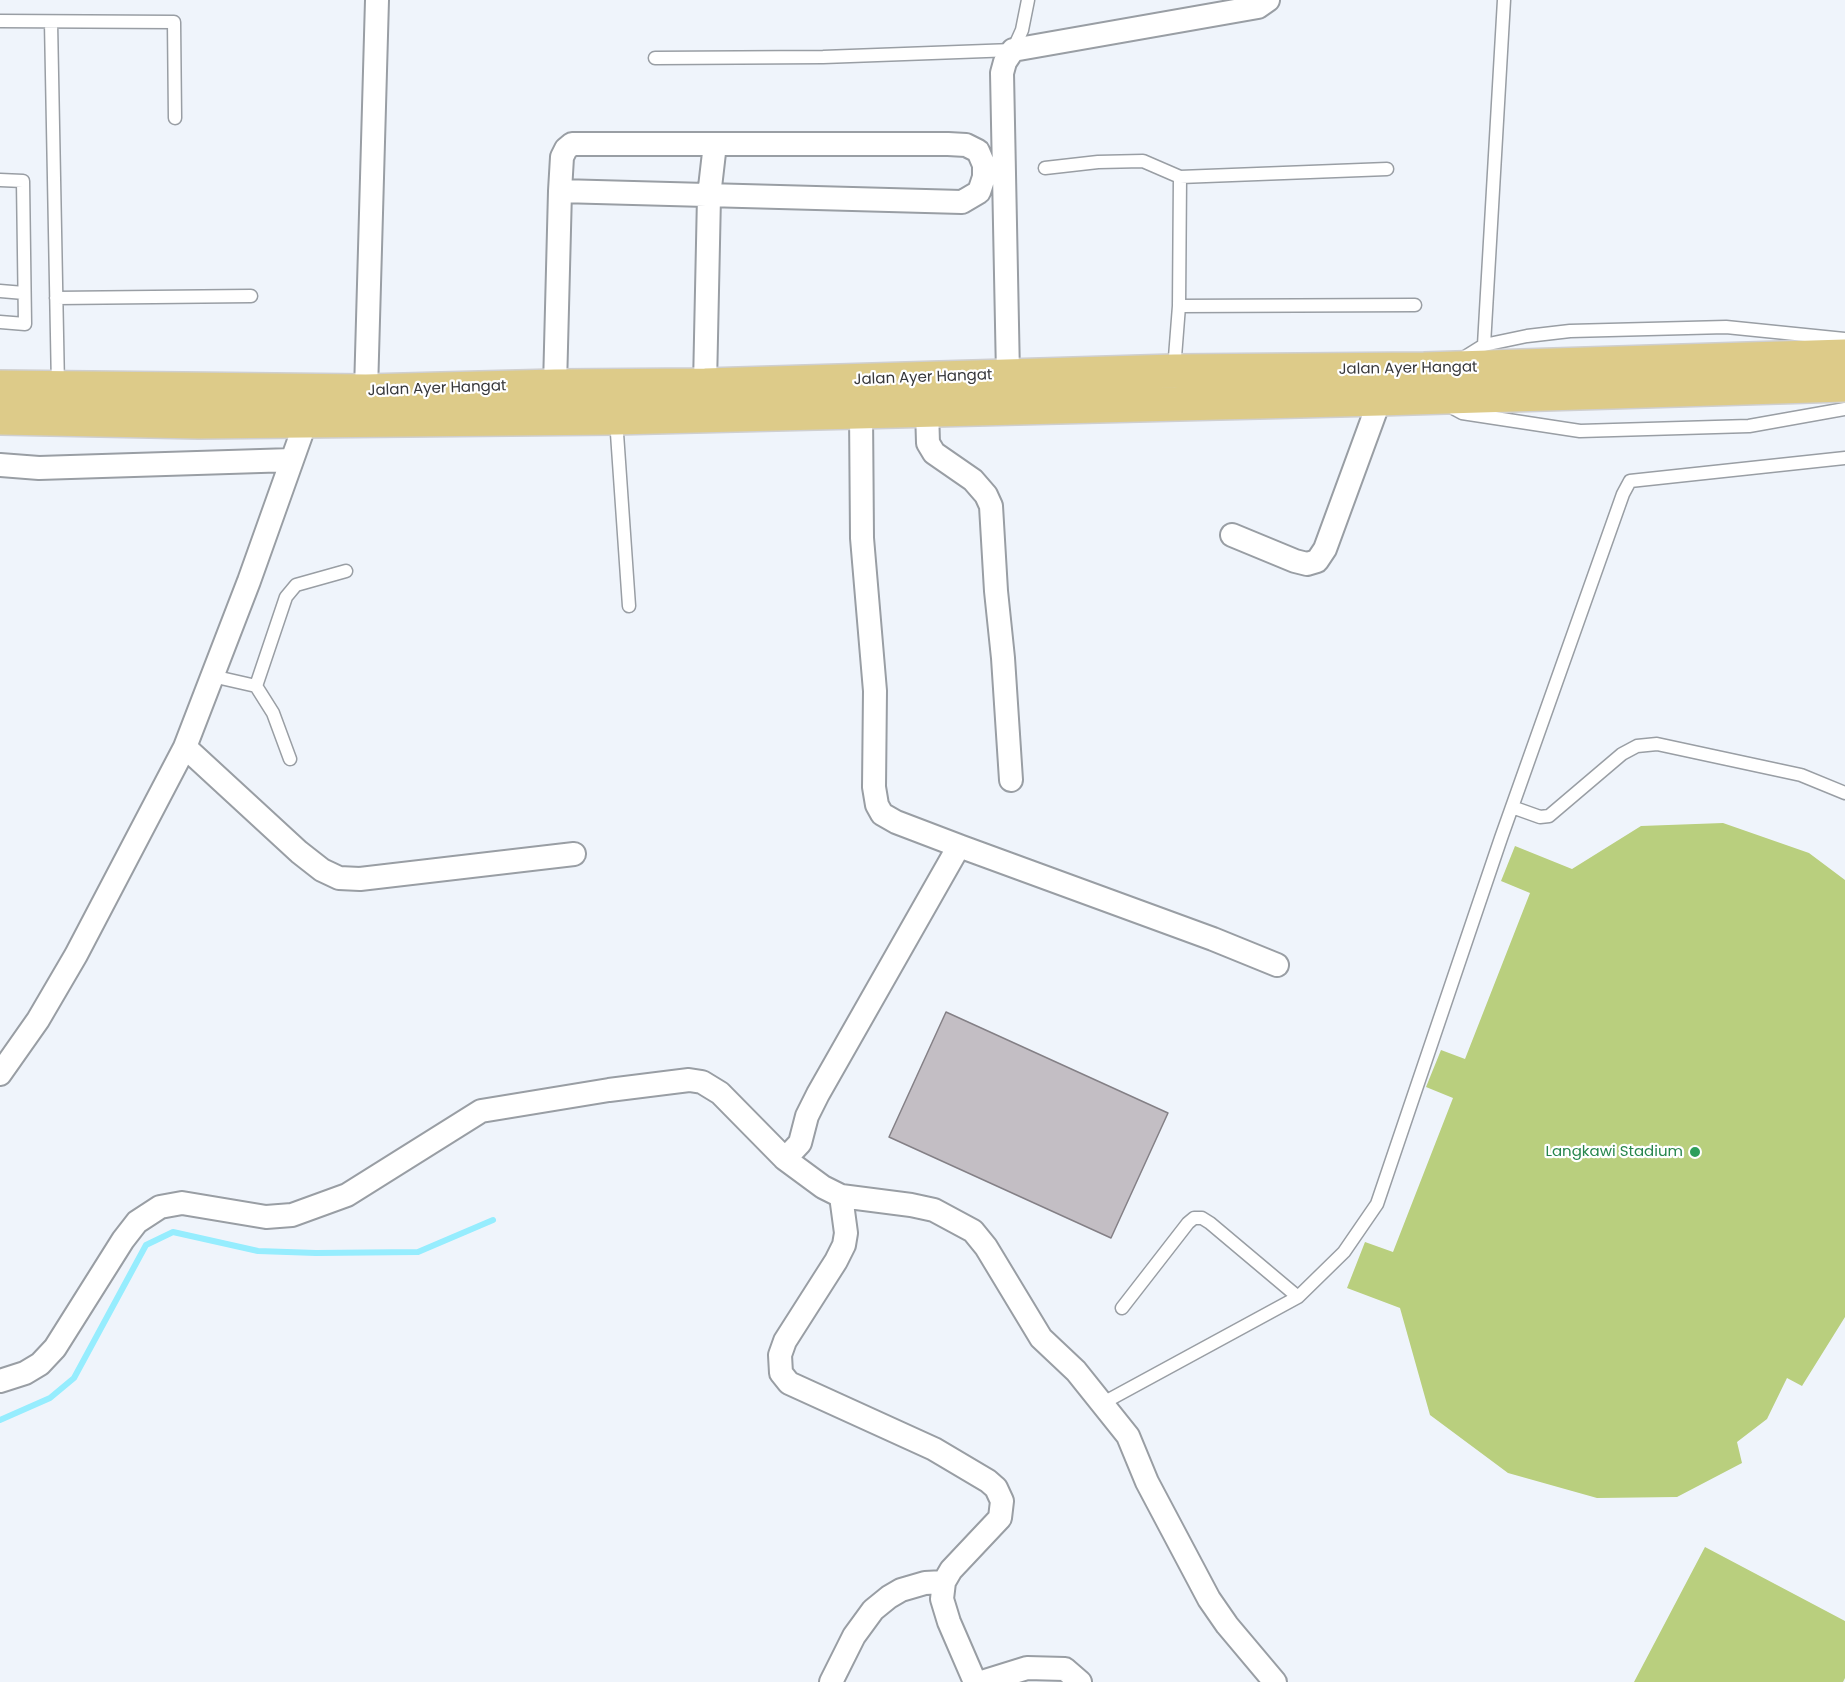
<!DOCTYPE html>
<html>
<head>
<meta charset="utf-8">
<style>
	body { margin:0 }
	canvas { display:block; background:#eff4fb }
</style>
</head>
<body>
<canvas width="1845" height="1682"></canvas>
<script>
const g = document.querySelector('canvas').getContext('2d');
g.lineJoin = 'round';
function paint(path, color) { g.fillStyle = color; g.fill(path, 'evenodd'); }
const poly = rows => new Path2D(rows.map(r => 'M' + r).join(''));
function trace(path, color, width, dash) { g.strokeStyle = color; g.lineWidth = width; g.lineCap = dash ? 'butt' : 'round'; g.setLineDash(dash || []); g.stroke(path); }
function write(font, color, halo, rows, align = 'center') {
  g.font = font + ' Poppins,sans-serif'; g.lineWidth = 4.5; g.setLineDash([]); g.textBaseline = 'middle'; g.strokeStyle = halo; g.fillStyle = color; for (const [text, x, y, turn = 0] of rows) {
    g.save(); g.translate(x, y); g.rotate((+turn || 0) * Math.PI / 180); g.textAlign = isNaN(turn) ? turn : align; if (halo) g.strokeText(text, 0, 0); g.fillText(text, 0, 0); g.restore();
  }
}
paint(poly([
	[1723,823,1809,853,1845,880,1845,1317,1802,1386,1787,1378,1767,1419,1737,1442,1742,1463,1677,1497,1597,1498,1508,1473,1430,1415,1400,1308,1347,1288,1365,1242,1393,1252,1453,1098,1426,1087,1441,1050,1465,1059,1530,893,1501,881,1515,846,1572,869,1641,826],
	[1705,1547,1845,1621,1845,1678,1843,1682,1634,1682]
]), '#b9cf7e');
trace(poly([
	[0,1420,50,1398,74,1378,146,1245,173,1232,258,1251,316,1253,418,1252,493,1220]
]), '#96edfe', 6);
const building = poly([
	[946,1012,1168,1113,1111,1238,889,1137,946,1012]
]);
paint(building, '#c3bec4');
trace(building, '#848086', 1.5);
const lane = poly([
	[0,21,174,22,175,118],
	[51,22,58,387],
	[655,58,823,57,1013,50,1022,30,1028,0],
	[1045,168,1098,162,1143,161,1180,177],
	[0,180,23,181,25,324,0,322],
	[0,291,24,293],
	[56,298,251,296],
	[1179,306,1415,305],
	[1484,345,1504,0],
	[1460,360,1484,345,1527,336,1570,331,1726,327,1845,339],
	[1174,370,1179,306,1180,177,1387,169],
	[1451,407,1462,413,1580,431,1749,426,1845,409],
	[616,419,629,606],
	[212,676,256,686,273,713,290,759],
	[256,686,286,597,296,585,346,571],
	[1512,807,1540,817,1549,816,1622,754,1637,746,1657,744,1801,775,1845,793],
	[1122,1308,1188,1223,1194,1218,1202,1218,1210,1223,1298,1297],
	[1103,1403,1298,1297,1344,1252,1377,1204,1501,838,1623,494,1630,481,1845,458]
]);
const street = poly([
	[1008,375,1002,73,1005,62,1013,50,1258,7,1268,0],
	[705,385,709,196,715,144],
	[555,386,560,191,562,157,566,149,572,144,948,144,966,145,978,151,984,165,984,177,979,192,962,202,560,191],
	[366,391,377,0],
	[927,409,928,443,934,453,973,480,986,495,991,506,996,591,1003,658,1011,780],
	[0,465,39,468,292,460],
	[1232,535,1295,561,1307,564,1317,561,1325,549,1380,399],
	[185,747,299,852,322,870,339,878,360,879,574,854],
	[959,846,1213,939,1277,965],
	[0,1074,38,1020,76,955,185,747,249,581,306,421],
	[785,1159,800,1143,807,1116,818,1094,959,846,896,822,882,814,877,805,874,787,875,691,862,538,861,412],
	[841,1196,846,1233,844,1245,836,1261,785,1341,780,1355,781,1373,789,1383,934,1449,988,1481,996,1488,1002,1501,1000,1518,951,1570,944,1582,942,1599,949,1622,975,1682],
	[0,1381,25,1373,40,1364,55,1348,123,1240,137,1222,160,1207,182,1203,266,1217,292,1215,347,1195,481,1111,609,1090,689,1080,702,1082,720,1093,785,1159,823,1187,841,1196,911,1205,934,1210,973,1231,986,1247,1041,1338,1076,1371,1128,1436,1147,1482,1209,1599,1227,1625,1275,1682],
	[831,1682,854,1636,873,1610,889,1597,901,1590,925,1583,944,1582],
	[982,1682,1027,1668,1065,1669,1080,1682]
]);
const primary = poly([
	[0,387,366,391,555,386,705,385,1174,371,1424,369,1845,356],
	[0,418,199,422,616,418,1380,399,1845,385]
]);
trace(lane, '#999ea4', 15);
trace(street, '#999ea4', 26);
trace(primary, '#cfcfd0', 36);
trace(lane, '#fff', 12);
trace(street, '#fff', 22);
trace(primary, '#ddcb89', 33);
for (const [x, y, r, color] of [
	[1695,1152,6,"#2e9e5b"]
]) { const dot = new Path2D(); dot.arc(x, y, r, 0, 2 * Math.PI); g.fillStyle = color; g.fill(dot); trace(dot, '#fff', 2); }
write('15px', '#36373a', '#fff', [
	["Jalan Ayer Hangat",1408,369,-1],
	["Jalan Ayer Hangat",923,378,-2],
	["Jalan Ayer Hangat",437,389,-2]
]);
write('15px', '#27864d', '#fff', [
	["Langkawi Stadium",1683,1152]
], 'right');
</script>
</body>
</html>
